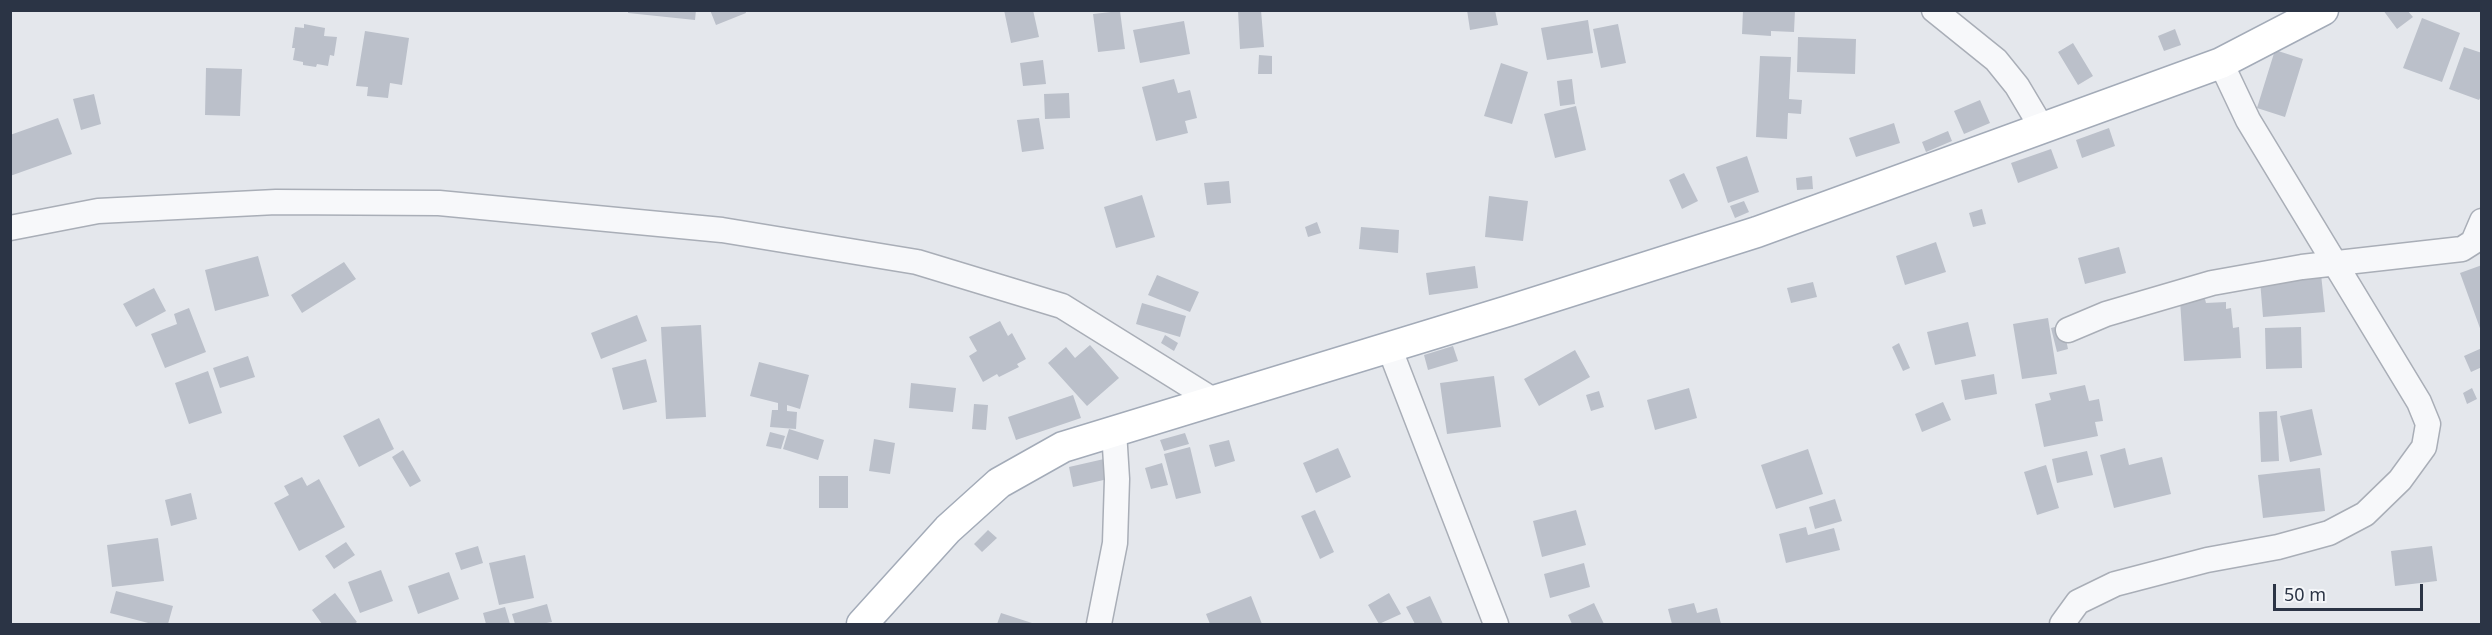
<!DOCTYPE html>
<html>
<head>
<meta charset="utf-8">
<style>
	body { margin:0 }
	#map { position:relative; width:2492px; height:635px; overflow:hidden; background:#e4e7ec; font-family:"Noto Sans",sans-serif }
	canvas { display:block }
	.frame { position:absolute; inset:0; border:12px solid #2b3445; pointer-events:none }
	.scale { position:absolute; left:2273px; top:584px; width:150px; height:27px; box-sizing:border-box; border:3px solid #2b3445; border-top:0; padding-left:8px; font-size:18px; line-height:21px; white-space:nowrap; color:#2b3445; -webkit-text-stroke:4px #f4f6f9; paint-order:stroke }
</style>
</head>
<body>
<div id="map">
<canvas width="2492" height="635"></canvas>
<div class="frame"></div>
<div class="scale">50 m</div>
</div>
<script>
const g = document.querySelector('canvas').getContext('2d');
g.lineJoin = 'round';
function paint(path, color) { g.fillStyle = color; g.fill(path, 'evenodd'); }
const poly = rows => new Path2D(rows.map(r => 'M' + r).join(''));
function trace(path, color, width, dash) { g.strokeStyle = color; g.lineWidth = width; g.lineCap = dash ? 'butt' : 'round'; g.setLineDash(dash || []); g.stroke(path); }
paint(poly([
	[628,10,696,10,695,20,628,13],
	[710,10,745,10,746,13,716,25],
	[1004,10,1033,10,1039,37,1011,43],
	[1238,10,1261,10,1264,47,1240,49],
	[1467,10,1495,10,1498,25,1470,30],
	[1743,10,1795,10,1794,32,1771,31,1771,36,1742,34],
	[2383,10,2407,10,2413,17,2397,29],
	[1120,11,1125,49,1098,52,1093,14],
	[2422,18,2460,33,2442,82,2403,68],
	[1588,20,1593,53,1547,60,1541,28],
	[1184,21,1190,54,1140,63,1133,30],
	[304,24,325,28,324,36,337,37,334,56,330,55,328,66,317,64,316,67,303,65,303,62,293,60,295,48,292,48,295,27,304,28],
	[1618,24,1626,63,1601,68,1593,29],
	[2175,29,2181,45,2164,51,2158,36],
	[365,31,409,38,402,85,390,83,388,98,367,96,368,87,356,86],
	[1798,37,1856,39,1855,74,1797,72],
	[2073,43,2093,76,2078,85,2058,52],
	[2464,47,2482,53,2482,94,2479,100,2449,89],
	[2275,50,2303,59,2285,117,2257,108],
	[1259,55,1272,56,1272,74,1258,74],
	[1760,56,1791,57,1789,99,1802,100,1801,114,1788,113,1787,139,1756,137],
	[1043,60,1046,84,1023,86,1020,63],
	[1501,63,1528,72,1512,124,1484,116],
	[206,68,242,69,240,116,205,115],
	[1174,79,1178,93,1190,90,1197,118,1185,121,1188,133,1156,141,1142,87],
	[1572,79,1575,104,1560,106,1557,81],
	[1069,93,1070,118,1045,119,1044,94],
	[94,94,101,124,81,130,73,99],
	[1980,100,1990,123,1964,134,1954,111],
	[1576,106,1586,150,1555,158,1544,114],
	[58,118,72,154,10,176,10,135],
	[1039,118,1044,149,1022,152,1017,120],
	[1894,123,1900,143,1856,157,1849,138],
	[2109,128,2115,146,2082,158,2076,140],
	[1948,131,1952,141,1926,152,1922,142],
	[2051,149,2058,168,2018,183,2011,163],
	[1747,156,1759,192,1728,203,1716,167],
	[1684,173,1698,201,1682,209,1669,180],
	[1812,176,1813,189,1797,190,1796,178],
	[1229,181,1231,203,1207,205,1204,183],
	[1142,195,1155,237,1116,248,1104,207],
	[1489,196,1528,201,1523,241,1485,237],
	[1744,201,1749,212,1735,218,1730,206],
	[1982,209,1986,224,1973,227,1969,213],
	[1317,222,1321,233,1308,237,1305,227],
	[1361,227,1399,230,1398,253,1359,249],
	[1936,242,1946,272,1905,285,1896,256],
	[2119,247,2126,273,2085,284,2078,258],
	[258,256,269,296,215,311,205,270],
	[344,262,356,279,302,313,291,295],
	[2482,265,2482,331,2481,331,2460,273],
	[1475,266,1478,288,1429,295,1426,273],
	[2321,274,2325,312,2263,317,2260,280],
	[1157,275,1199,292,1190,312,1148,295],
	[1813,282,1817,297,1791,303,1787,288],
	[154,288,166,311,136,327,123,304],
	[2205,299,2206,303,2226,302,2226,309,2231,308,2233,328,2239,327,2241,358,2184,361,2180,300],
	[1142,303,1186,316,1180,337,1136,324],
	[189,308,206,352,165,368,151,334,177,324,174,314],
	[637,315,647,341,601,359,591,333],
	[2048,318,2057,374,2022,379,2013,324],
	[1000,321,1008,336,1012,333,1026,359,1017,364,1019,367,999,377,997,374,983,382,969,356,977,351,969,337],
	[1968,322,1976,356,1935,365,1927,332],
	[701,325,706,417,666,419,661,327],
	[2063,325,2068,349,2057,352,2051,328],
	[2301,327,2302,368,2266,369,2265,328],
	[1165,335,1178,343,1174,351,1161,343],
	[1899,343,1910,368,1903,371,1892,347],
	[1090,345,1119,378,1087,406,1048,363,1066,347,1075,358],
	[1453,346,1458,361,1428,370,1424,355],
	[2482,348,2482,367,2471,372,2464,356],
	[1575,350,1590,377,1539,406,1524,379],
	[248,356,255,377,220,388,213,368],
	[646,359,657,402,623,410,612,368],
	[759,362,809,375,800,409,787,405,787,411,797,412,796,429,770,427,772,410,778,410,778,403,750,396],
	[208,371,222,413,189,424,175,383],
	[1994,374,1997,394,1965,400,1961,380],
	[1494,376,1501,427,1447,434,1440,383],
	[911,383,956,388,953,412,909,408],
	[2085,385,2089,401,2099,399,2103,421,2095,422,2098,436,2044,447,2035,404,2051,400,2049,393],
	[1689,388,1697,418,1655,430,1647,400],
	[2472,388,2477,399,2467,404,2463,393],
	[1599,391,1604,407,1591,411,1586,395],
	[1073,395,1081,418,1016,440,1008,417],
	[1943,402,1951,420,1922,432,1915,414],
	[974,404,988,405,986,430,972,429],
	[2312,409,2322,455,2290,462,2280,416],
	[2277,411,2279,461,2261,462,2259,412],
	[379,418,394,449,359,467,343,436],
	[789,429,824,440,818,460,783,449],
	[770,432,785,436,781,449,766,446],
	[1185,433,1189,444,1164,451,1160,440],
	[874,439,895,443,890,474,869,471],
	[1229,440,1235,461,1215,467,1209,445],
	[1190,447,1201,493,1176,499,1164,454],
	[1338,448,1351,477,1316,493,1303,463],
	[2125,448,2129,465,2162,457,2171,494,2114,508,2100,455],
	[1808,449,1823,494,1776,509,1761,465],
	[403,450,421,481,410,487,392,457],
	[2087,451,2093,475,2057,483,2052,459],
	[1104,459,1108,479,1073,487,1069,467],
	[1162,463,1168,485,1151,489,1145,468],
	[2046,465,2059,508,2037,515,2024,472],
	[2320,468,2325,511,2263,518,2258,475],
	[819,476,848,476,848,508,819,508],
	[302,477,307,486,319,479,345,527,299,551,274,503,289,495,284,486],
	[191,493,197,519,171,526,165,500],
	[1835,499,1842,521,1815,529,1809,507],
	[1315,510,1334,552,1320,559,1301,516],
	[1576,510,1586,545,1542,557,1533,521],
	[1806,527,1808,535,1834,528,1840,550,1786,563,1779,534],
	[988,530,997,538,982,552,974,544],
	[158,538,164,581,112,587,107,545],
	[346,542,355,555,334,569,325,556],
	[478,546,483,563,461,570,455,553],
	[2432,546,2437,581,2395,586,2391,551],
	[525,555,534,598,499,605,489,563],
	[1584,563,1590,587,1550,598,1544,574],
	[381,570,393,601,360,613,348,582],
	[449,572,459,599,418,614,408,586],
	[116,591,173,606,168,624,152,624,110,613],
	[335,593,357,622,354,624,322,624,312,610],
	[1389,593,1401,614,1379,624,1368,605],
	[1251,596,1262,624,1210,624,1206,614],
	[1430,596,1443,624,1415,624,1406,607],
	[1594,603,1604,624,1572,624,1568,615],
	[1694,603,1697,613,1717,608,1721,624,1672,624,1668,609],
	[547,604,552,622,541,624,515,624,512,614],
	[505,607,510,624,486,624,483,613],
	[1001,613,1032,623,1031,624,997,624]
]), '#bbc0ca');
const minor = poly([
	[1934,10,1996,60,2017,86,2042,128],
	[10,228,98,211,276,202,439,203,722,230,917,262,1062,306,1213,400],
	[2068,330,2106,314,2212,283,2302,267,2462,249,2473,242,2482,221],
	[1389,347,1496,624],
	[1099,624,1115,543,1117,479,1114,431],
	[2062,624,2078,602,2115,584,2207,560,2278,547,2329,533,2365,514,2400,480,2424,447,2428,424,2419,402,2248,120,2221,63]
]);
const major = poly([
	[862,624,948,529,999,483,1063,447,1508,311,1757,232,2221,63,2323,10]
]);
trace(minor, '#a9aeb7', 27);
trace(major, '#a3abb8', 33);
trace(minor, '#f7f8fa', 24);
trace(major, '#fff', 30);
</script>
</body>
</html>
